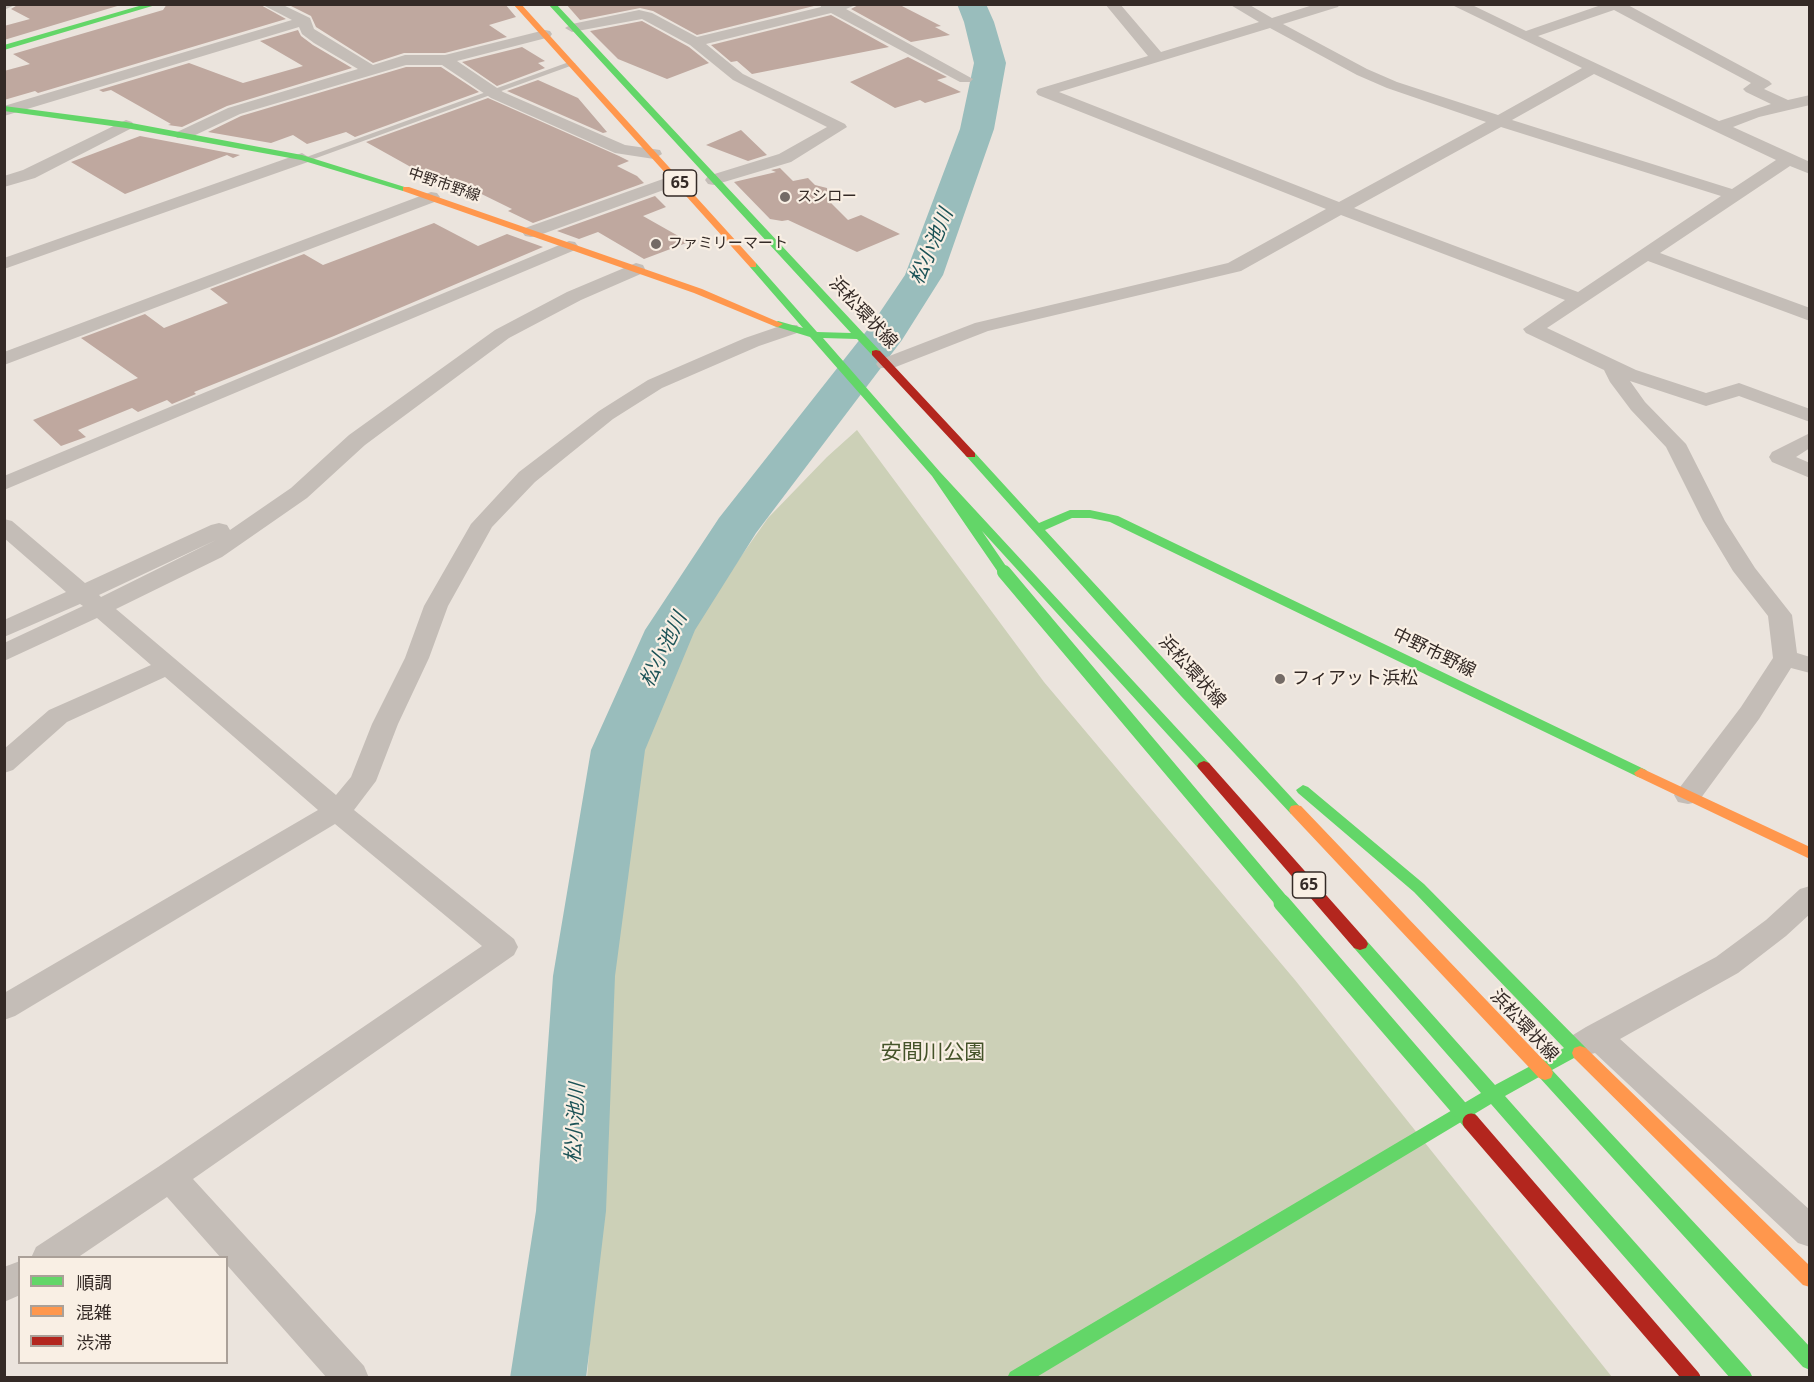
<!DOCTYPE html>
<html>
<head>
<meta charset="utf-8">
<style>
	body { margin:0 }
	#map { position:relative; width:1814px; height:1382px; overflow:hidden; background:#ebe4dd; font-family:"Noto Sans","Noto Sans JP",sans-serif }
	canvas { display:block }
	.frame { position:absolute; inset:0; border:6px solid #342a26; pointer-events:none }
	.legend { position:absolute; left:18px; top:1256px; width:210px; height:108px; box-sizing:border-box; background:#f9efe4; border:2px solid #aaa098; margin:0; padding:8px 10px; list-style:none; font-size:18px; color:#342a26 }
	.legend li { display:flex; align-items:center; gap:12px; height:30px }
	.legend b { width:30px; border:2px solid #aaa098 }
</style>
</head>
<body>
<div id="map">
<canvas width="1814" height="1382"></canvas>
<div class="frame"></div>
<ul class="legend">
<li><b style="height:8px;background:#63d668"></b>順調</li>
<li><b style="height:8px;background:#ff974d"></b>混雑</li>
<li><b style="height:8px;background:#b3261e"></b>渋滞</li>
</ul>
</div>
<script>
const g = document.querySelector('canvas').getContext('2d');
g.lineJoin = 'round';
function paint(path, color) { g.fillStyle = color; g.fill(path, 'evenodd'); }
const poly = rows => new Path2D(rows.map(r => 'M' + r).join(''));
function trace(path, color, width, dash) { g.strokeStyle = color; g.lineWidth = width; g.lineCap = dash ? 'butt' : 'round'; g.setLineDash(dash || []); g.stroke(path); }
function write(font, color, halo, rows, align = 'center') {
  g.font = font + ' "Noto Sans","Noto Sans JP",sans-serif'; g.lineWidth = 4.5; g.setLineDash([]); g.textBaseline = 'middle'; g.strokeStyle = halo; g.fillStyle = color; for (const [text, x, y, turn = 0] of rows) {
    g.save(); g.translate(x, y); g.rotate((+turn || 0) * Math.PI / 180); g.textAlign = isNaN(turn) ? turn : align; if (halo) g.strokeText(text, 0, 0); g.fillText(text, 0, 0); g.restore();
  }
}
paint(poly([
	[857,430,1044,682,1295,980,1612,1377,587,1378,607,1119,612,876,631,765,666,674,713,596,768,518,827,457]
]), '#ccd0b7');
paint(poly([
	[957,4,986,4,994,22,1006,63,994,129,943,275,902,340,756,533,695,630,645,750,615,976,606,1211,586,1378,510,1378,536,1211,553,976,591,750,645,630,719,518,872,324,905,275,960,129,974,63,964,22,957,4]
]), '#99bdbc');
paint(poly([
	[19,4,124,4,4,40,4,26,30,19,11,9],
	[167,4,259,4,286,19,38,93,35,91,4,100,4,71,30,64,13,54,163,10],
	[287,4,505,4,516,17,489,25,507,37,445,53,404,53,373,63,316,27,311,16],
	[566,4,818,4,818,5,697,35,653,11,640,8,580,20],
	[860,4,898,4,941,26,935,27,950,35,911,42,851,9],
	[831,15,889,47,752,74,737,61,731,62,711,45],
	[642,21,689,47,709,63,667,79,618,59,590,31],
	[298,30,301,36,313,45,352,68,227,106,182,127,168,125,171,124,111,90,103,92,99,90,189,63,243,83,303,66,260,41],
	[522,47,545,61,538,63,545,68,497,86,462,62],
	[908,57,947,77,937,80,961,92,925,103,920,100,895,108,850,82],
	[406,67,441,67,479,92,355,137,346,132,307,144,293,135,271,143,208,132,241,116],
	[538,80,578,98,607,132,603,133,507,91],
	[488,98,619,156,629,161,617,166,637,176,644,183,533,223,508,211,512,209,455,181,443,185,366,142],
	[741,130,767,155,748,161,706,145],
	[140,136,240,155,233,158,227,155,125,194,71,162],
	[780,168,793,181,808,178,815,185,827,188,828,200,848,220,861,215,900,234,857,252,788,220,782,221,770,219,734,182,776,172,771,170],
	[655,196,666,207,643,216,689,242,644,259,598,232,579,239,557,231],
	[434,223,478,246,507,234,543,247,334,336,194,392,196,394,172,404,167,400,138,412,132,408,78,430,86,437,61,446,33,420,138,378,81,338,145,314,164,328,228,303,210,289,304,254,323,265]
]), '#bfa89f');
paint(poly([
	[569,62,576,64,308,161,301,159,569,62]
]), '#c4bdb7');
paint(poly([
	[4,4,17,4,4,10,4,4],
	[261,4,281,4,310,18,314,29,373,65,405,55,445,55,545,30,550,31,552,34,550,37,457,61,503,92,625,145,660,150,662,154,654,159,615,153,491,98,442,65,406,65,240,114,189,138,177,138,175,135,177,132,228,108,358,69,314,43,302,34,299,27,4,116,4,106,292,20,261,4],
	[820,4,858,4,846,9,973,79,970,82,960,82,831,13,706,44,743,74,845,124,847,127,791,162,714,185,708,184,705,180,708,176,779,154,827,127,733,80,690,45,642,19,572,32,565,28,572,24,639,10,652,13,697,37,821,7,820,4],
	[1105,4,1120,4,1161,52,1259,22,1229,4,1248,4,1272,18,1316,4,1340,4,1338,7,1283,24,1367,69,1397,82,1498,115,1582,68,1450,4,1470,4,1526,31,1604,4,1626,4,1769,81,1772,84,1764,89,1788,100,1810,95,1810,105,1759,117,1733,127,1810,162,1810,174,1790,166,1660,253,1810,308,1810,321,1648,261,1547,328,1636,370,1706,393,1739,383,1810,409,1810,422,1739,396,1706,406,1630,381,1645,402,1686,444,1725,521,1755,568,1792,615,1797,653,1810,657,1810,673,1791,668,1759,719,1698,802,1688,804,1678,802,1674,795,1741,707,1773,658,1768,616,1733,571,1703,521,1666,447,1631,410,1610,382,1604,370,1526,333,1523,329,1565,300,1341,215,1241,271,988,331,893,368,879,368,876,364,879,360,975,323,1228,263,1326,209,1038,95,1036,92,1038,89,1148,56,1105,4],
	[1614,10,1751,83,1743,89,1746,92,1771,104,1719,121,1538,36,1614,10],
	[1270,28,1357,75,1387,88,1486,122,1339,202,1059,92,1270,28],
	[1594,74,1776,160,1732,189,1512,120,1594,74],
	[1501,127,1721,196,1578,292,1354,208,1501,127],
	[126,120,132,122,134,125,132,128,35,178,4,187,4,176,23,170,126,120],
	[302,153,310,158,308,162,4,269,4,258,302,153],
	[677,174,683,175,686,179,683,183,537,236,531,237,525,236,522,232,525,228,677,174],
	[431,192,437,193,440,197,437,201,4,365,4,352,431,192],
	[569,241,575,242,578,246,575,250,4,490,4,476,569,241],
	[636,263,643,265,645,269,643,273,581,300,509,338,365,445,307,498,222,557,116,609,336,795,351,777,372,724,405,658,424,606,471,524,519,472,599,411,648,380,745,338,783,325,797,325,800,329,797,333,759,346,662,388,613,419,535,482,492,527,448,606,429,658,398,724,376,781,354,810,514,939,518,947,514,955,193,1179,364,1366,369,1378,327,1378,226,1264,226,1258,221,1258,167,1197,77,1258,31,1258,36,1247,158,1167,482,946,335,824,15,1016,4,1020,4,993,318,810,165,677,67,722,13,770,4,773,4,749,49,710,151,665,97,618,4,661,4,643,83,606,80,604,4,637,4,620,66,592,4,538,4,519,12,521,85,583,211,525,219,523,227,525,230,530,291,488,349,435,495,330,567,292,636,263],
	[216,540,101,597,99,595,216,540],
	[1810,433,1810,448,1796,457,1810,463,1810,478,1772,462,1769,457,1772,452,1810,433],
	[1810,886,1810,914,1786,936,1738,973,1620,1039,1810,1210,1810,1247,1798,1243,1595,1053,1584,1056,1573,1053,1568,1044,1573,1035,1586,1027,1716,957,1766,920,1800,889,1810,886],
	[20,1261,20,1295,4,1302,4,1267,20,1261]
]), '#c4bdb7');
paint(poly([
	[146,4,159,4,4,50,4,45,146,4],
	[548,4,556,4,880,351,880,355,872,355,857,339,823,338,940,472,1209,763,1211,766,1209,769,1199,769,982,531,1010,572,1004,576,1000,575,932,476,810,337,774,326,773,324,778,321,803,328,750,267,750,263,756,263,817,332,851,333,548,4],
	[4,106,126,122,302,155,411,189,403,191,301,160,126,128,4,111,4,106],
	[971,452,975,453,1039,523,1070,510,1090,510,1118,516,1646,770,1648,773,1641,778,1636,776,1110,522,1090,518,1072,518,1045,530,1303,810,1301,814,1291,814,1181,696,967,457,965,455,971,452],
	[1303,785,1308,787,1424,884,1586,1048,1588,1053,1586,1058,1580,1060,1574,1058,1552,1070,1810,1347,1810,1370,1803,1367,1539,1077,1505,1096,1750,1372,1753,1378,1730,1378,1491,1104,1035,1378,1007,1378,1010,1372,1481,1093,1354,948,1352,944,1354,940,1360,938,1366,940,1495,1085,1564,1048,1414,892,1298,793,1296,790,1303,785]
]), '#63d668');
paint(poly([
	[513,4,521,4,756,263,756,267,750,267,513,4],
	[403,187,409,187,702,289,783,324,778,327,774,326,694,293,403,191,403,187],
	[1641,768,1810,847,1810,859,1636,776,1634,773,1641,768],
	[1296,805,1301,806,1551,1068,1553,1073,1551,1078,1545,1080,1539,1078,1291,814,1289,810,1291,806,1296,805],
	[1580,1046,1586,1048,1810,1266,1810,1287,1803,1285,1574,1058,1572,1053,1574,1048,1580,1046]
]), '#ff974d');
paint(poly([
	[876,350,880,351,975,453,975,457,967,457,872,355,872,351,876,350],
	[1204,761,1209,763,1366,940,1368,944,1366,948,1360,950,1354,948,1199,769,1197,766,1199,763,1204,761]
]), '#b3261e');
trace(poly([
	[1004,572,1284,904]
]), '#63d668', 14);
trace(poly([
	[1282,903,1471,1122]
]), '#63d668', 17);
trace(poly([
	[1471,1122,1692,1378]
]), '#b3261e', 17);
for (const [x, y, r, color] of [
	[785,197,6,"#746b66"],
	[656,244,6,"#746b66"],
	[1280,679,6,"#746b66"]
]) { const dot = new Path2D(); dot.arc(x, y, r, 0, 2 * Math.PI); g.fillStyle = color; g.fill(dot); trace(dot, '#f9efe4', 2); }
write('15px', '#342a26', '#f9efe4', [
	["中野市野線",444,185,19]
]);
write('15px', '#342a26', '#f9efe4', [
	["スシロー",797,197],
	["ファミリーマート",668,244]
], 'left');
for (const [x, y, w] of [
	[680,183,33],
	[1309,885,33]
]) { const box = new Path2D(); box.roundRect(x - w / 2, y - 13, w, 26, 4.5); g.fillStyle = '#f9efe4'; g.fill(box); trace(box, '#342a26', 1.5); }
write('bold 16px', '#342a26', null, [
	["65",680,183],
	["65",1309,885]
]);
write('18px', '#342a26', '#f9efe4', [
	["浜松環状線",863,313,47],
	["中野市野線",1434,653,26],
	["浜松環状線",1192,672,48],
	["浜松環状線",1524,1026,47]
]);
write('18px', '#342a26', '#f9efe4', [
	["フィアット浜松",1292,679]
], 'left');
write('italic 20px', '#1b5256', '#f9efe4', [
	["松小池川",932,247,-67],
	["松小池川",664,650,-64],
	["松小池川",576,1123,-87]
]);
write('21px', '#445329', '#f9efe4', [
	["安間川公園",933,1053]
]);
</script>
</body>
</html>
